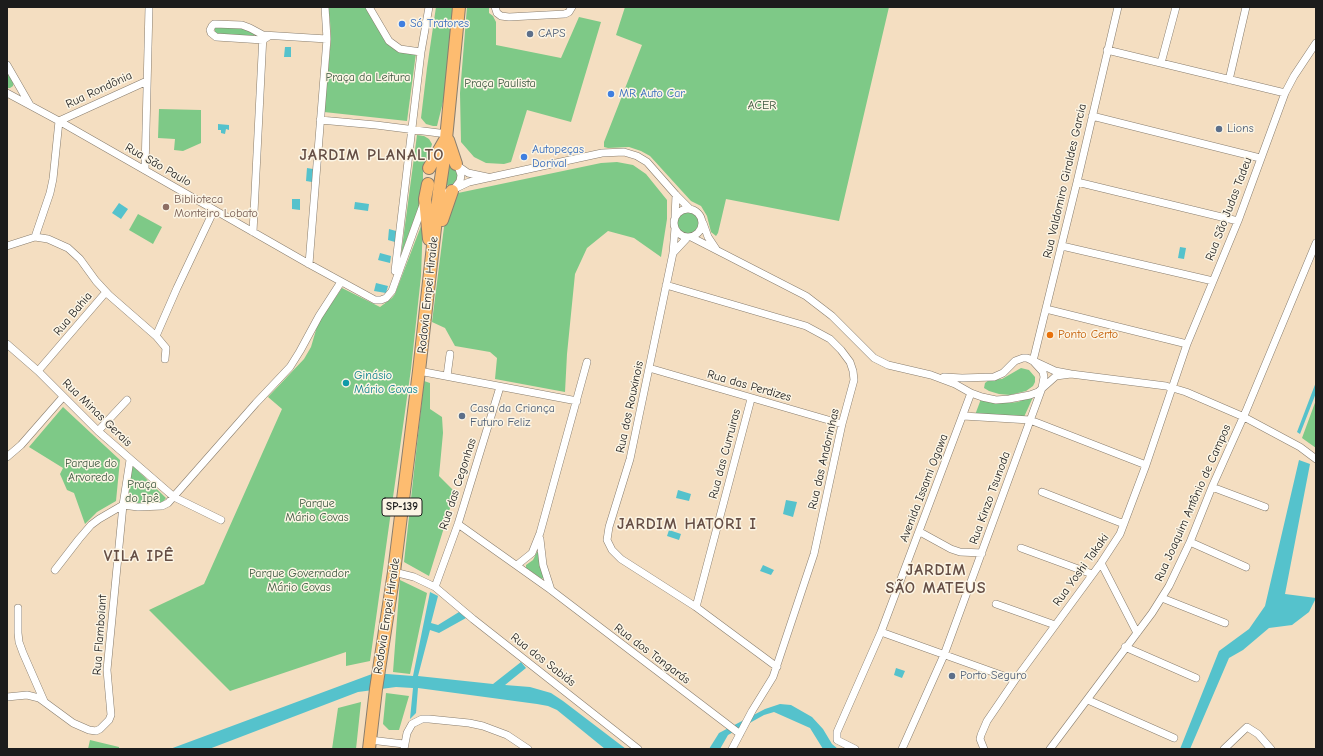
<!DOCTYPE html>
<html>
<head>
<meta charset="utf-8">
<style>
	body { margin:0 }
	#map { position:relative; width:1323px; height:756px; overflow:hidden; background:#f4dec1; font-family:"Comic Neue",sans-serif }
	canvas { display:block }
	.frame { position:absolute; inset:0; border:8px solid #1c1c1c; pointer-events:none }
</style>
</head>
<body>
<div id="map">
<canvas width="1323" height="756"></canvas>
<div class="frame"></div>
</div>
<script>
const g = document.querySelector('canvas').getContext('2d');
g.lineJoin = 'round';
function paint(path, color) { g.fillStyle = color; g.fill(path, 'evenodd'); }
const poly = rows => new Path2D(rows.map(r => 'M' + r).join(''));
function trace(path, color, width, dash) { g.strokeStyle = color; g.lineWidth = width; g.lineCap = dash ? 'butt' : 'round'; g.setLineDash(dash || []); g.stroke(path); }
function write(font, color, halo, rows, align = 'center') {
  g.font = font + ' "Comic Neue",sans-serif'; g.lineWidth = 3; g.setLineDash([]); g.textBaseline = 'middle'; g.strokeStyle = halo; g.fillStyle = color; for (const [text, x, y, turn = 0] of rows) {
    g.save(); g.translate(x, y); g.rotate((+turn || 0) * Math.PI / 180); g.textAlign = isNaN(turn) ? turn : align; if (halo) g.strokeText(text, 0, 0); g.fillText(text, 0, 0); g.restore();
  }
}
paint(poly([
	[328,7,366,7,383,37,416,53,407,121,324,112,331,39,330,21],
	[436,7,455,7,444,98,437,126,433,126,426,124,421,118,427,68],
	[467,7,489,7,489,13,493,16,496,22,496,45,561,58,579,17,601,22,571,122,527,110,511,162,504,164,486,163,474,157,461,142,460,93],
	[625,7,889,7,839,221,726,199,718,233,716,236,711,232,707,216,701,206,691,201,650,156,641,151,629,147,608,148,604,147,604,142,642,45,616,35],
	[239,26,255,34,254,37,219,35,215,33,215,27],
	[7,68,14,80,13,86,10,88,7,88],
	[159,109,201,110,201,143,183,151,174,150,175,139,158,138],
	[417,135,424,136,429,139,432,144,427,163,423,171,423,179,425,184,422,198,401,255],
	[617,162,633,165,646,174,667,200,667,219,661,257,634,238,608,231,587,248,575,274,567,354,565,392,495,379,497,358,490,352,455,346,445,328,432,322,444,227,449,207,458,193,601,163],
	[449,165,454,167,457,170,458,179,453,185,449,186,446,185],
	'677 223a11 11 0 1 1 22 0a11 11 0 1 1-22 0Z',
	[138,214,162,227,153,244,129,230],
	[423,221,421,276,411,369,370,661,346,666,346,652,230,691,149,610,204,584,282,409,268,397,304,359,311,347,318,323,342,288,380,307,392,298,395,294],
	[1021,368,1029,370,1035,377,1035,382,1033,386,1026,391,1010,395,999,394,989,391,984,388,985,383,989,380,1002,379],
	[424,381,430,383,430,409,442,417,443,433,439,476,455,492,429,576,404,562],
	[1034,395,1024,417,975,415,981,399,996,402,1008,403,1018,402],
	[1316,400,1316,448,1302,438],
	[63,407,120,460,116,501,97,512,85,524,74,493,67,490,60,474,63,468,29,447],
	[132,465,166,498,162,503,159,505,131,503,129,502,128,500],
	[537,552,540,553,544,577,542,579,526,568,526,565,533,560],
	[400,580,427,593,410,674,393,672],
	[386,693,409,696,399,730,389,730,383,724],
	[361,702,356,749,332,749,338,708],
	[90,740,119,747,119,749,88,749]
]), '#7ec987');
paint(poly([
	[285,47,291,47,291,57,284,57],
	[218,124,229,125,229,130,226,129,225,134,221,133,221,130,218,130],
	[307,168,313,169,312,182,306,181],
	[292,199,300,199,300,210,292,209],
	[355,202,369,204,368,211,354,209],
	[119,203,128,209,121,219,112,213],
	[389,229,396,231,395,242,388,240],
	[1180,247,1186,248,1184,259,1178,258],
	[380,253,391,256,390,263,378,260],
	[376,283,388,286,386,293,374,291],
	[1316,382,1316,393,1300,434,1297,432],
	[1299,460,1310,464,1285,594,1316,598,1309,612,1292,625,1269,628,1243,650,1229,658,1190,749,1180,749,1219,651,1249,629,1265,606],
	[678,490,691,494,689,501,676,498],
	[786,500,797,502,793,517,783,514],
	[669,530,681,534,679,540,667,536],
	[763,565,774,570,771,575,760,571],
	[430,592,438,596,431,623,438,625,459,612,466,618,439,633,430,630,418,676,493,684,521,662,526,668,505,685,530,687,551,693,563,701,626,749,605,749,557,710,548,706,537,704,418,688,416,713,410,719,413,688,396,687,358,692,209,749,170,749,372,674,387,674,413,676],
	[896,668,905,671,902,678,894,675],
	[780,704,791,705,812,717,823,729,832,744,838,749,823,749,810,728,774,712,764,715,728,735,720,749,709,749,719,733,765,709]
]), '#55c2cc');
const minor = poly([
	[369,7,389,41,400,49,421,52],
	[495,7,497,13,501,16,509,17,565,14,569,12,572,7],
	[269,36,263,40,216,37,211,33,210,30,212,26,214,24,242,25,250,28,263,35,327,39],
	[1107,50,1285,93],
	[1161,63,1176,7],
	[7,65,30,105],
	[1229,80,1246,7],
	[7,93,59,121,309,264,375,300,381,300,386,298,392,291,423,205],
	[1092,116,1260,158],
	[320,120,376,125,447,134],
	[453,162,458,166,461,175,460,181,454,189],
	[458,166,468,173,487,177],
	[145,170,149,7],
	[1077,182,1238,221],
	[448,192,469,182,602,153,624,152,637,156,647,162,676,195,690,209],
	'674 223a14 14 0 1 1 28 0a14 14 0 1 1-28 0Z',
	[675,218,676,195],
	[703,223,708,237,716,249],
	[675,228,673,253,630,459,609,527,607,540,612,550,621,559,696,607,777,667],
	[253,232,263,35],
	[35,237,50,193,53,179,59,121,147,81],
	[691,237,806,296,832,316,874,358,888,365,931,375,955,384,971,393,982,397,996,400,1009,399,1030,395,1038,392,1056,376,1071,374],
	[7,246,35,237,48,239,68,248,80,259,96,281,109,295,156,336],
	[1062,246,1213,281],
	[673,253,687,238],
	[309,264,327,39,325,7],
	[395,271,421,52,429,7],
	[666,285,806,326,830,339,841,350,850,362,853,371,854,380,842,424,814,554,773,677,752,711,732,749],
	[1046,309,1187,344],
	[7,344,38,371,98,431,174,497,221,520],
	[165,359,166,348,156,336,177,288,214,210],
	[1033,361,1077,182,1118,7],
	[649,368,842,424],
	[38,371,106,292],
	[419,371,577,401],
	[447,376,450,354],
	[944,377,962,378,994,377,1003,373,1015,361,1023,358,1027,358,1055,371,1071,374,1166,386,1186,392,1244,417,1300,447,1316,459],
	[963,416,1030,420,1146,465],
	[98,431,127,400],
	[7,457,21,445,63,397],
	[1212,487,1265,507],
	[1042,492,1124,524],
	[123,505,138,507,162,506,168,503,256,403,290,367,300,351,319,316,341,282],
	[458,524,551,590,740,734],
	[920,532,951,549,960,552,982,553],
	[540,539,543,565,551,590],
	[1190,542,1246,567],
	[1021,548,1092,574],
	[1101,563,1137,633],
	[517,565,532,553,540,533,587,362],
	[55,570,79,539,91,525,99,519,123,505],
	[394,572,414,577,435,587,473,619,638,749],
	[435,587,458,524,500,387],
	[1162,598,1225,623],
	[996,604,1055,625],
	[696,607,751,399],
	[18,608,18,633,19,642,23,653,44,701],
	[881,632,1015,680],
	[1125,647,1196,678],
	[7,697,27,695,39,698,73,723,89,730,96,731,100,729,109,720,111,715,107,670,123,505,130,460],
	[1088,700,1174,738],
	[370,740,404,744],
	[404,749,407,733,412,724,422,719,429,719,469,723,483,726,507,735,528,749],
	[855,749,837,740,837,732,881,632,971,393],
	[902,749,944,655,1042,388,1044,377,1043,372,1033,361],
	[984,749,980,739,981,735,987,721,1015,680,1101,563,1120,534,1146,465,1187,344,1238,221,1285,93,1294,76,1316,43],
	[1050,749,1152,613,1169,586,1190,542,1212,487,1246,411,1316,243],
	[1224,749,1247,727,1258,734,1271,749]
]);
const primary = poly([
	[448,140,456,164],
	[429,168,445,140],
	[428,184,425,199,429,239],
	[442,220,452,191],
	[369,749,376,689,394,572,419,371,439,192,444,159,459,7]
]);
trace(minor, '#887d6e', 8);
trace(primary, '#887d6e', 14);
trace(minor, '#fff', 7);
trace(primary, '#fdbc70', 12);
for (const [x, y, r, color] of [
	[402,24,4,"#3f7fe0"],
	[530,34,4,"#5c6f8a"],
	[611,94,4,"#3f7fe0"],
	[1219,129,4,"#5c6f8a"],
	[524,157,4,"#3f7fe0"],
	[166,207,4,"#8d6e63"],
	[1050,335,4,"#e8710a"],
	[346,383,4,"#0f9aa8"],
	[462,416,4,"#5c6f8a"],
	[952,676,4,"#5c6f8a"]
]) { const dot = new Path2D(); dot.arc(x, y, r, 0, 2 * Math.PI); g.fillStyle = color; g.fill(dot); trace(dot, '#fcf5e5', 1.5); }
for (const [x, y, w] of [
	[402,507,40]
]) { const box = new Path2D(); box.roundRect(x - w / 2, y - 9, w, 18, 3); g.fillStyle = '#fcf5e5'; g.fill(box); trace(box, '#1c1c1c', 1); }
write('bold 11px', '#1c1c1c', null, [
	["SP-139",402,507]
]);
write('12px', '#366cbe', '#fcf5e5', [
	["Só Tratores",410,24],
	["MR Auto Car",619,94],
	["Autopeças",532,150],
	["Dorival",532,164]
], 'left');
write('12px', '#4e5e75', '#fcf5e5', [
	["CAPS",538,34],
	["Lions",1227,129],
	["Casa da Criança",470,409],
	["Futuro Feliz",470,423],
	["Porto Seguro",960,676]
], 'left');
write('12px', '#3e5941', '#fcf5e5', [
	["Praça da Leitura",368,78],
	["Praça Paulista",500,84],
	["ACER",762,106],
	["Parque do",91,464],
	["Arvoredo",91,478],
	["Praça",142,485],
	["do Ipê",142,499],
	["Parque",317,504],
	["Mário Covas",317,518],
	["Parque Governador",299,574],
	["Mário Covas",299,588]
]);
write('12px', '#1c1c1c', '#fcf5e5', [
	["Rua Rondônia",99,90,-25],
	["Rua São Paulo",158,165,30],
	["Rua Valdomiro Giraldes Garcia",1065,181,-77],
	["Rua São Judas Tadeu",1229,209,-69],
	["Rodovia Empei Hiraide",428,295,-84],
	["Rua Bahia",73,314,-50],
	["Rua das Perdizes",749,386,16],
	["Rua dos Rouxinois",630,407,-78],
	["Rua Minas Gerais",97,413,44],
	["Rua das Curruiras",725,454,-75],
	["Rua das Andorinhas",824,459,-77],
	["Rua das Cegonhas",458,484,-72],
	["Avenida Issami Ogawa",924,488,-69],
	["Rua Kinzo Tsunoda",990,498,-70],
	["Rua Joaquim Antônio de Campos",1193,503,-66],
	["Rua Yoshi Takaki",1081,570,-54],
	["Rodovia Empei Hiraide",387,616,-81],
	["Rua Flamboiant",100,635,-86],
	["Rua dos Tangarás",652,654,37],
	["Rua dos Sabiás",543,660,38]
]);
write('12px', '#785e54', '#fcf5e5', [
	["Biblioteca",174,200],
	["Monteiro Lobato",174,214]
], 'left');
write('12px', '#c56008', '#fcf5e5', [
	["Ponto Certo",1058,335]
], 'left');
write('12px', '#0d838f', '#fcf5e5', [
	["Ginásio",354,376],
	["Mário Covas",354,390]
], 'left');
g.letterSpacing = '1px';
write('bold 16px', '#654e45', '#fcf5e5', [
	["JARDIM PLANALTO",372,155],
	["JARDIM HATORI I",687,524],
	["VILA IPÊ",139,556],
	["JARDIM",936,570],
	["SÃO MATEUS",936,588]
]);
g.letterSpacing = '0px';
</script>
</body>
</html>
